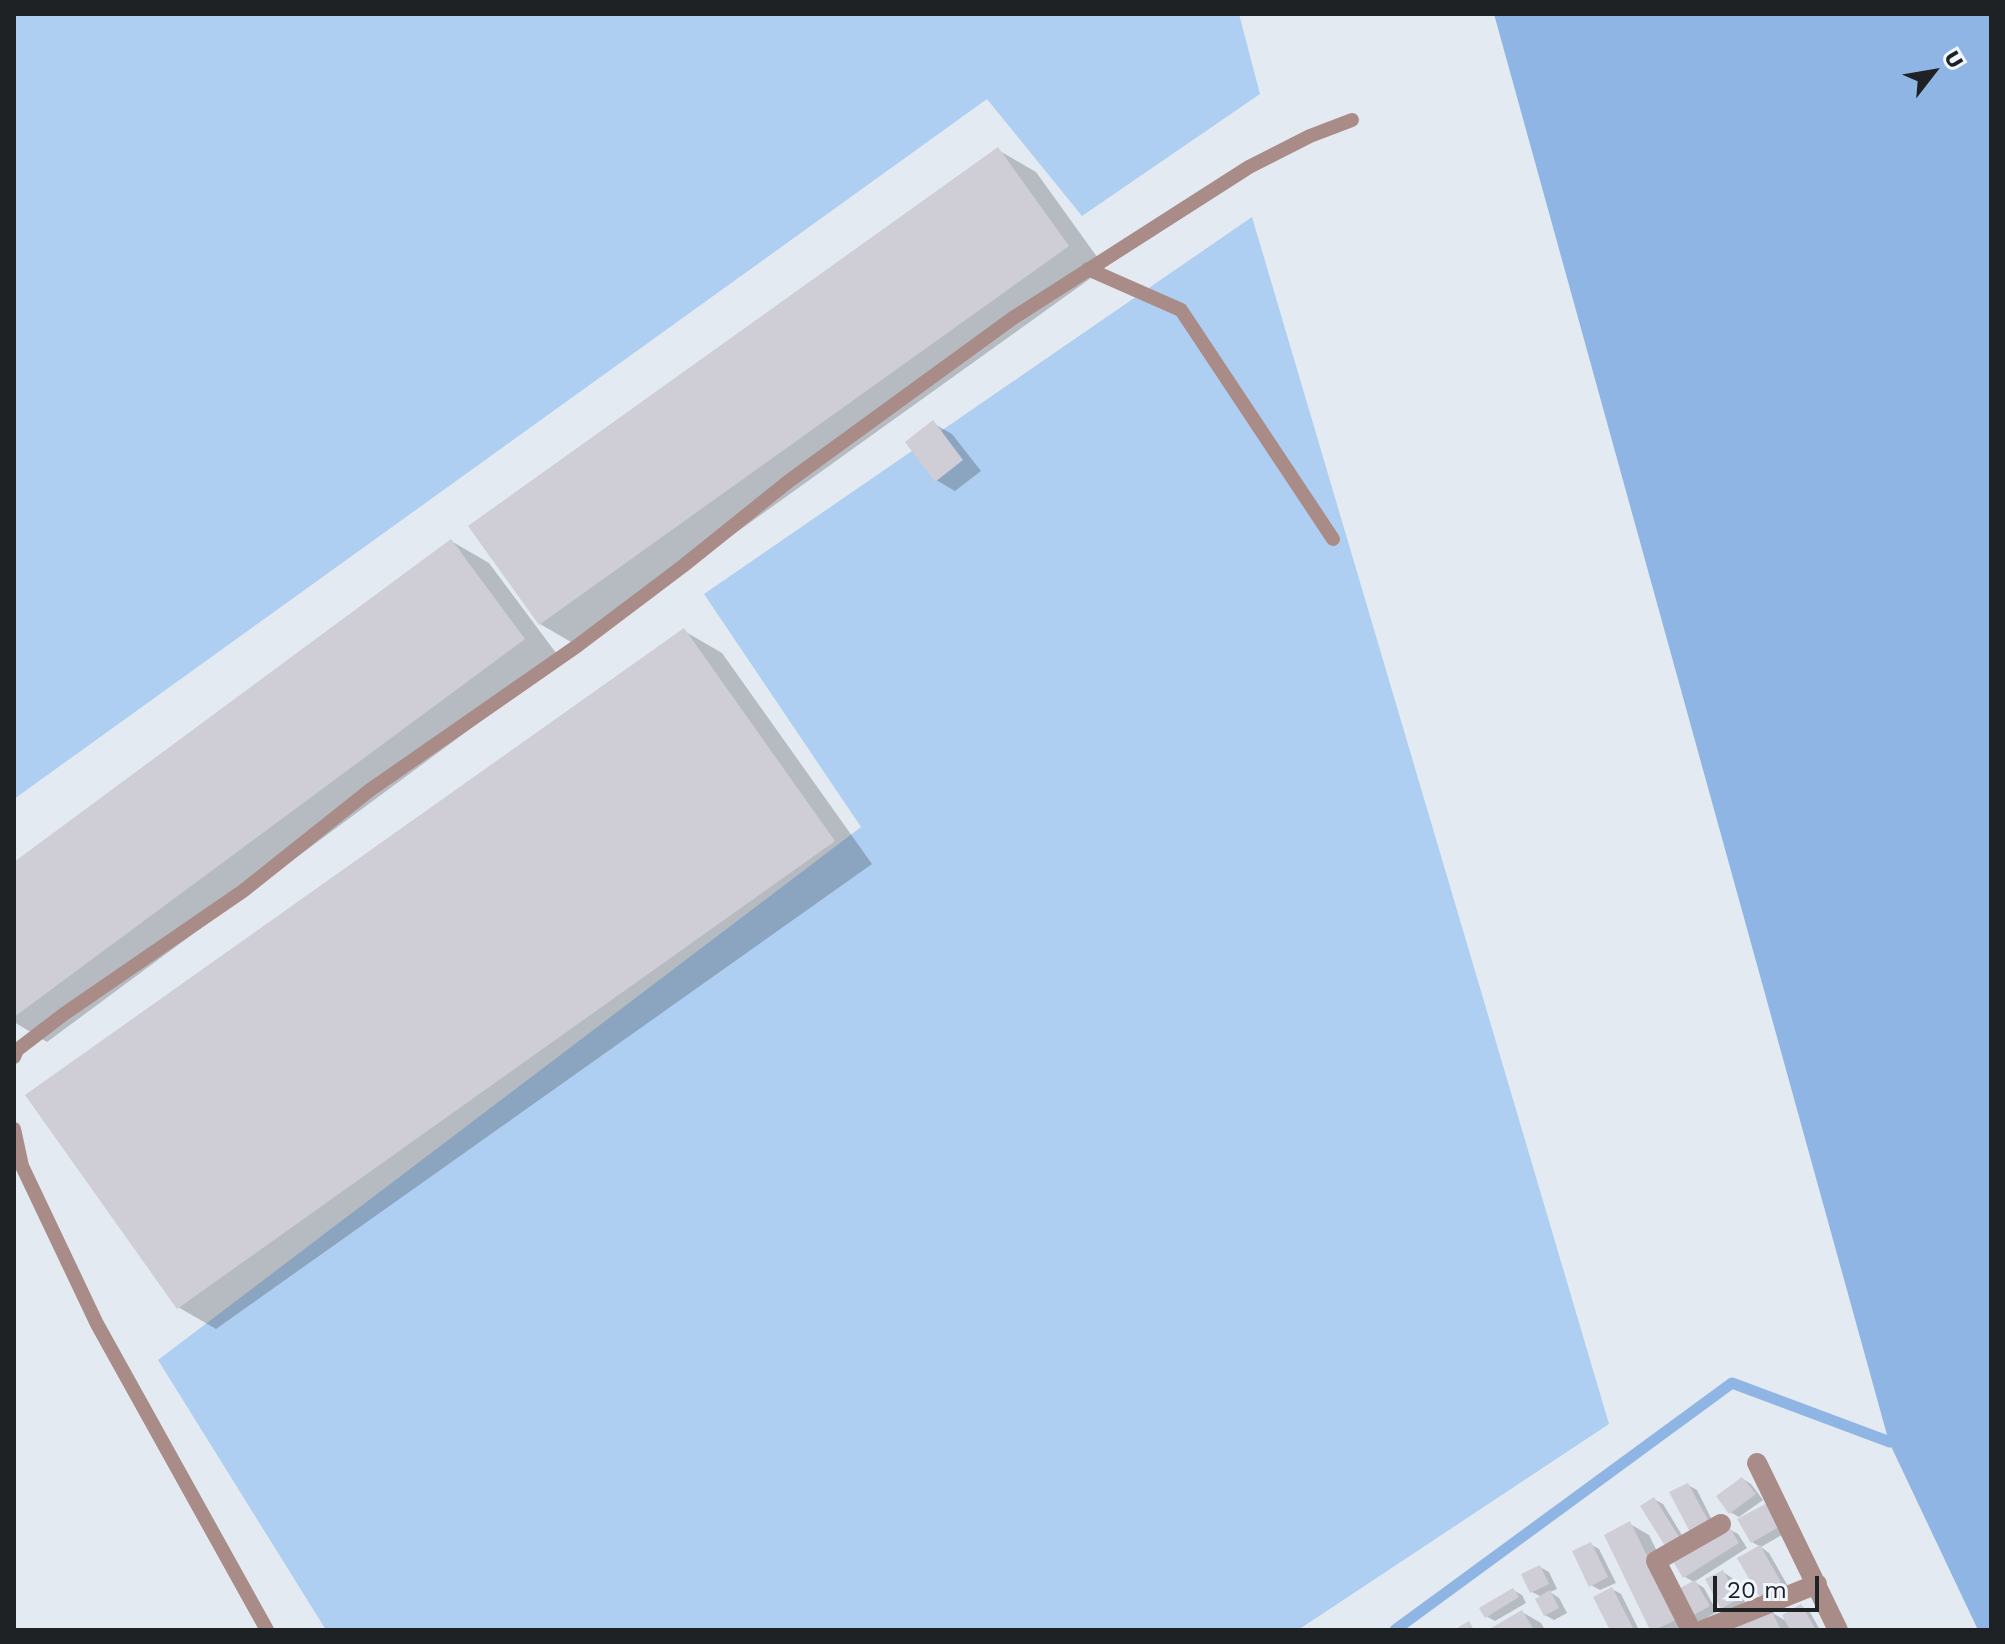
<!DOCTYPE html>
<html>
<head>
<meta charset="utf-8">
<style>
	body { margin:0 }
	#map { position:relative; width:2005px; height:1644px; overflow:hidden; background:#e3eaf1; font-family:"Work Sans",sans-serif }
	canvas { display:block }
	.frame { position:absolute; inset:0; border:16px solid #1f2224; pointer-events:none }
	.north { position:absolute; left:1893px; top:32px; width:80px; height:80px; -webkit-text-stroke:6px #f0f7ff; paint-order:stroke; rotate:59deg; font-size:22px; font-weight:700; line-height:32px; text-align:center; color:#1f2224 }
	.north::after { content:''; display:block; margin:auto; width:28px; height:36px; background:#1f2224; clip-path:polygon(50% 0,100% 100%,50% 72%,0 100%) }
	.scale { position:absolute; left:1713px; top:1576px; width:106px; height:36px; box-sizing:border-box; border:4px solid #1f2224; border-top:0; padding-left:10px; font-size:24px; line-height:28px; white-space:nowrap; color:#1f2224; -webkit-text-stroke:6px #f0f7ff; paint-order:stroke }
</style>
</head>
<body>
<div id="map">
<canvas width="2005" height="1644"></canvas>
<div class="frame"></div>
<div class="north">U</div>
<div class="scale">20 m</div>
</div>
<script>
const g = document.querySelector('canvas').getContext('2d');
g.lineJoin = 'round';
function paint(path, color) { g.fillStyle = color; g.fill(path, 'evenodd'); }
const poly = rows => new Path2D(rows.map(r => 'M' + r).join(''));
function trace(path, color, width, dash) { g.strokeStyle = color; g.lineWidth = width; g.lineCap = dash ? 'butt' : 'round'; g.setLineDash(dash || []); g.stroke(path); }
paint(poly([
	[14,14,1239,14,1260,94,1082,216,987,99,14,799],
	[1252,217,1609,1424,1298,1630,326,1630,158,1360,861,827,704,594]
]), '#aecff2');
paint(poly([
	[1494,14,1991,14,1991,1630,1978,1630,1889,1442]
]), '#8fb5e5');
paint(poly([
	[998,150,1036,172,1105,268,578,646,540,624],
	[933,423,952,434,981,471,955,491,936,480],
	[451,541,489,563,562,661,47,1042,14,1022,14,864],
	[684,631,722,653,872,864,216,1329,178,1307],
	[1743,1479,1751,1484,1763,1500,1739,1517,1730,1512],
	[1688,1485,1697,1490,1716,1528,1700,1536],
	[1654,1499,1663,1504,1688,1545,1677,1552],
	[1740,1520,1792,1529,1761,1547,1752,1542],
	[1630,1524,1649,1535,1677,1592,1695,1582,1704,1588,1717,1612,1699,1622,1689,1616,1694,1630,1653,1630],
	[1729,1529,1738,1534,1747,1548,1694,1582,1685,1577],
	[1590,1544,1599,1549,1616,1583,1600,1590,1591,1585],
	[1761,1547,1769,1553,1789,1588,1769,1600,1760,1595,1740,1559],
	[1540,1567,1549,1572,1557,1589,1550,1592,1559,1598,1567,1613,1554,1620,1545,1615,1542,1597,1532,1592],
	[1723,1572,1732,1578,1746,1604,1731,1612,1722,1607],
	[1612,1589,1621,1594,1639,1630,1613,1630],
	[1513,1590,1522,1595,1526,1603,1495,1621,1486,1616],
	[1801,1606,1810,1612,1820,1630,1736,1630,1771,1612,1788,1622],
	[1522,1612,1541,1623,1545,1630,1494,1630]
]), '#0003');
trace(poly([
	[1395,1630,1732,1383,1890,1442]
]), '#8fb5e5', 11);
paint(poly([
	[998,147,1069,246,539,625,468,526],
	[933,420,963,460,935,482,905,442],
	[451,539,525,639,14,1017,14,862],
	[684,628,835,841,177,1309,25,1095],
	[1742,1477,1756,1494,1729,1514,1716,1496],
	[1688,1483,1709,1522,1690,1532,1669,1492],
	[1654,1497,1681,1540,1667,1549,1640,1506],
	[1771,1501,1784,1524,1751,1543,1737,1519],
	[1630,1521,1678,1619,1654,1630,1650,1630,1604,1535],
	[1729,1526,1739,1543,1683,1578,1673,1561],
	[1591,1542,1608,1577,1589,1587,1572,1551],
	[1760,1545,1781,1582,1759,1596,1737,1558],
	[1540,1565,1549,1584,1530,1593,1521,1574],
	[1723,1570,1738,1599,1721,1609,1705,1579],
	[1695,1580,1710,1606,1688,1618,1673,1592],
	[1612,1587,1634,1630,1610,1630,1593,1597],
	[1513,1588,1519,1597,1485,1618,1479,1608],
	[1550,1590,1559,1608,1544,1616,1535,1599],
	[1801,1604,1816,1630,1790,1630,1782,1615],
	[1522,1610,1534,1630,1492,1630,1491,1628],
	[1771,1610,1781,1630,1732,1630],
	[1469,1621,1474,1630,1454,1630]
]), '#cfcdd6');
trace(poly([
	[1088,269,1181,310,1333,539],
	[14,1057,17,1050,64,1014,243,891,370,790,577,646,683,566,789,481,1013,318,1249,167,1310,136,1352,120],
	[14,1129,22,1166,97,1324,267,1630]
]), '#a98c87', 14);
trace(poly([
	[1757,1463,1838,1630],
	[1691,1630,1656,1561,1721,1524],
	[1703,1630,1817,1584]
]), '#a98c87', 20);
</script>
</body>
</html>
